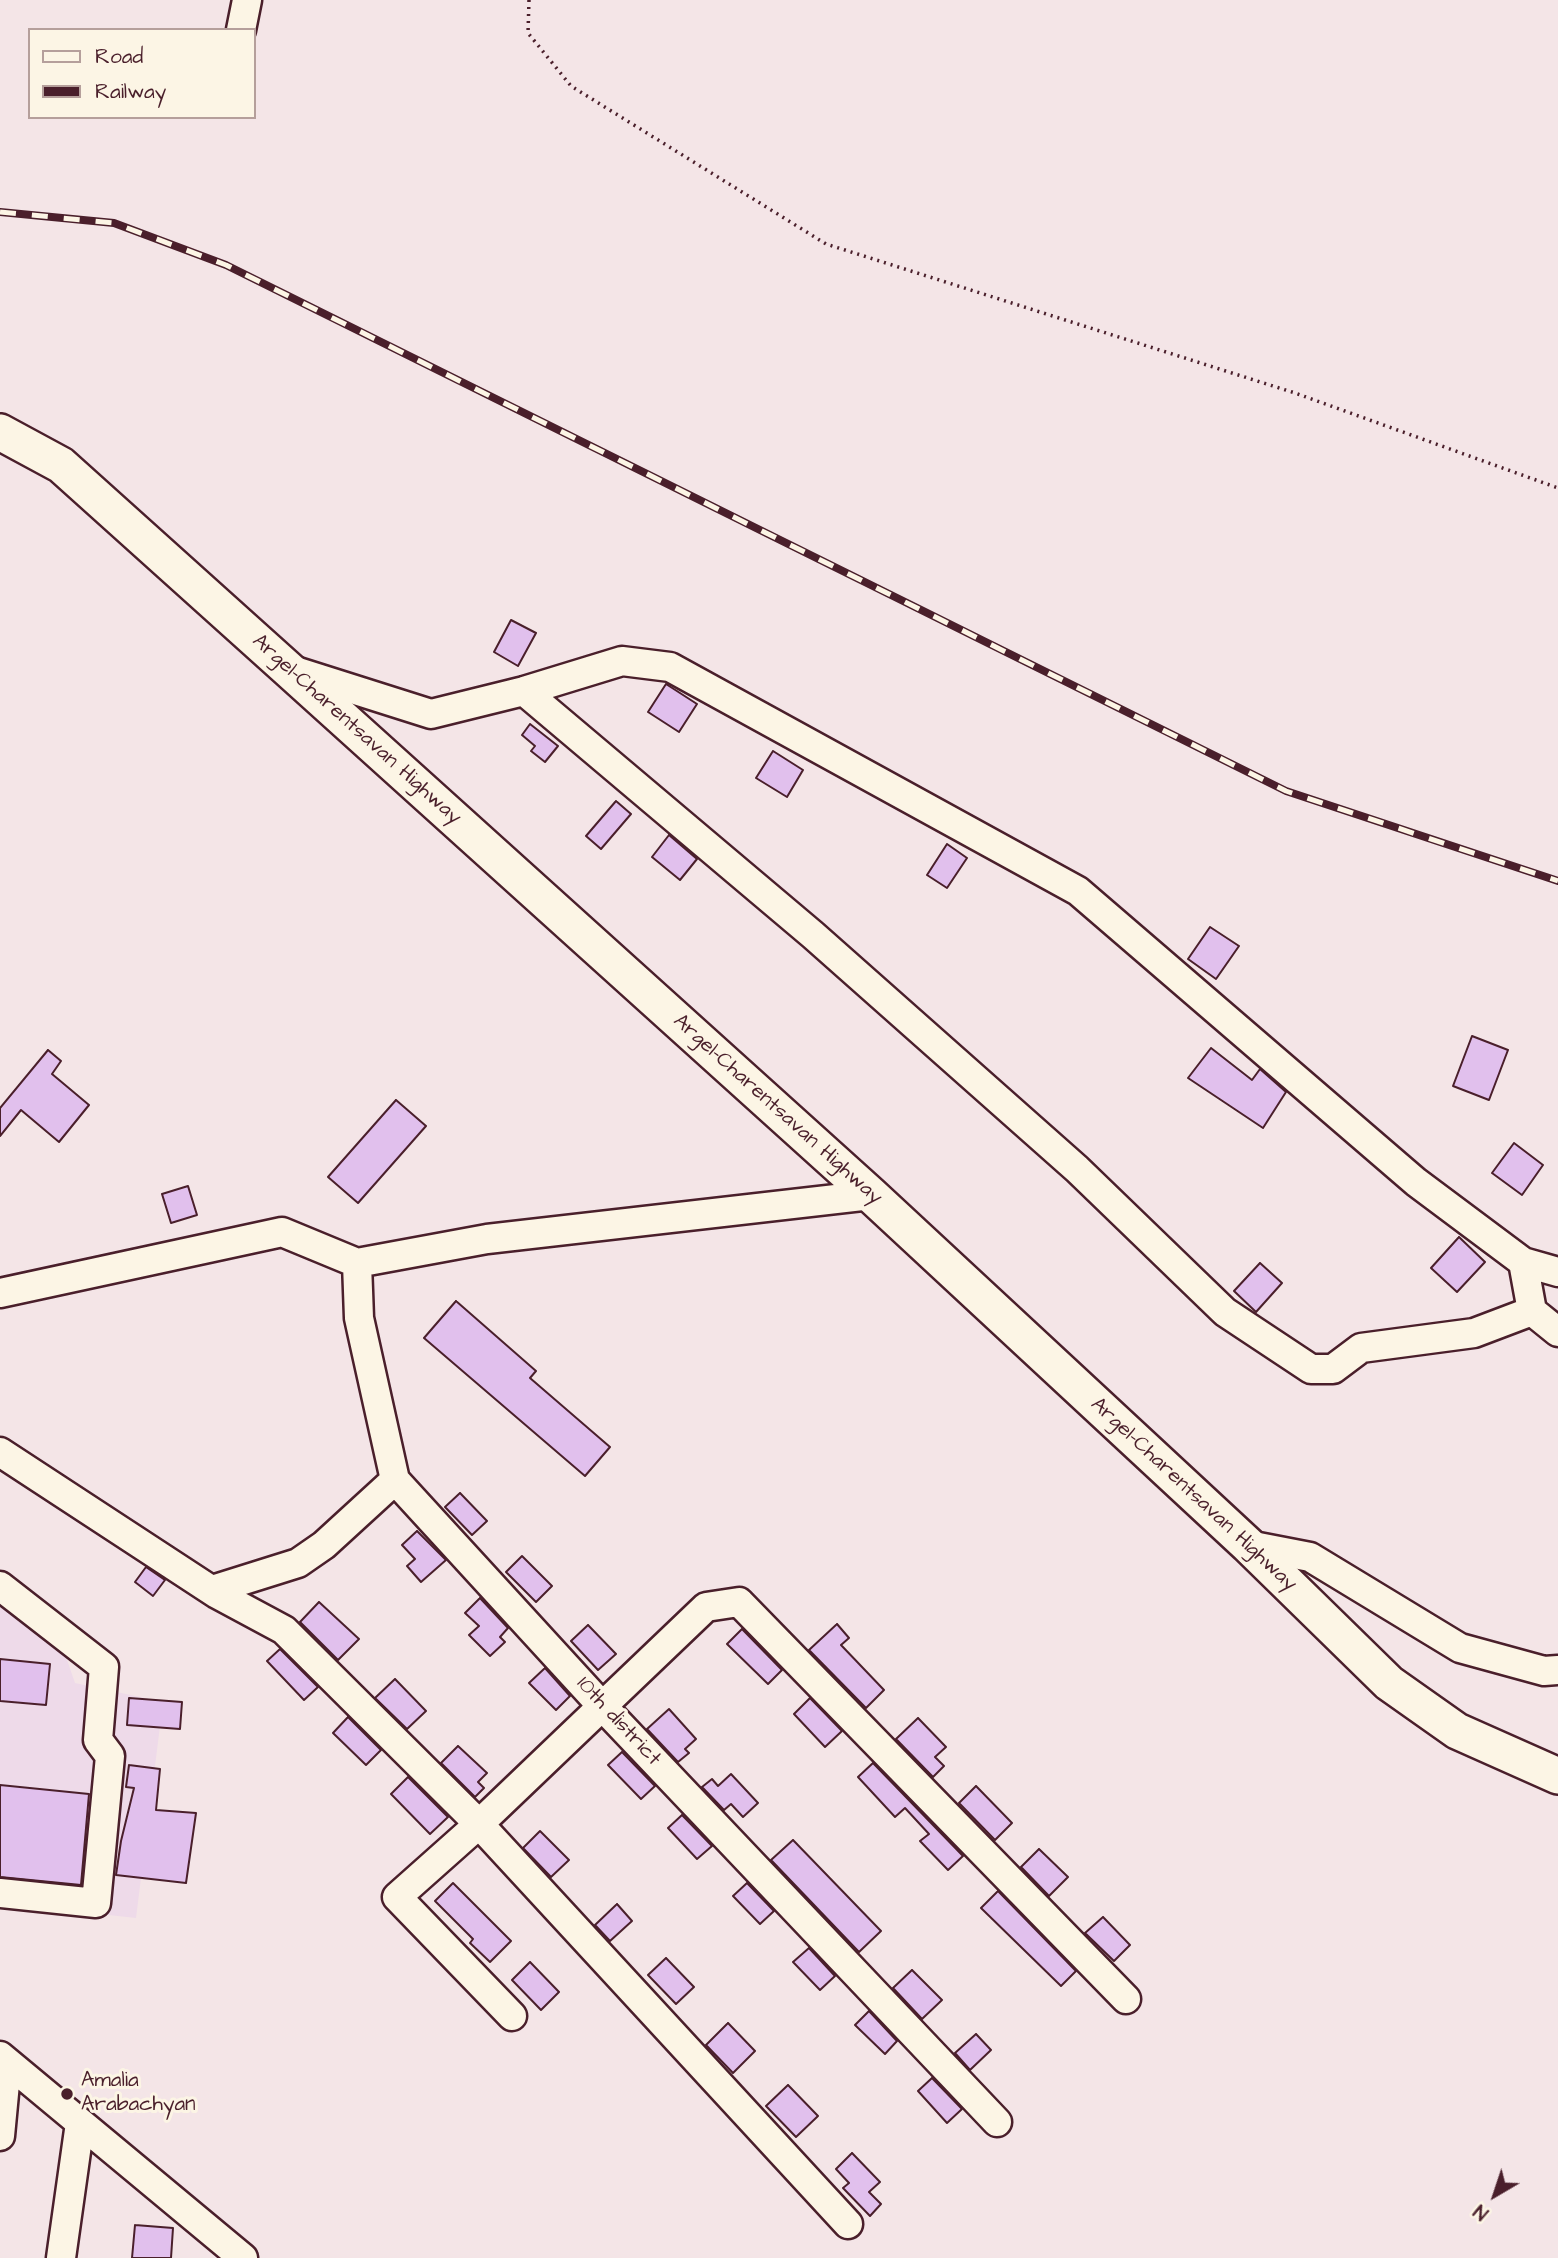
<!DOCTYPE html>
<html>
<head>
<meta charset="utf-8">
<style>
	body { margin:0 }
	#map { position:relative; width:1558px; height:2258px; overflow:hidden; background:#f4e5e7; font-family:"Architects Daughter",sans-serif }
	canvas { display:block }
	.legend { position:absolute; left:28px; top:28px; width:228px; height:91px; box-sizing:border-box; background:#fcf5e5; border:2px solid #b59f9b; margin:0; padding:9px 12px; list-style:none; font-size:21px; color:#4a1f2b }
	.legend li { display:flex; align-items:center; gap:14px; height:35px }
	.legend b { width:35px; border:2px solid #b59f9b }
	.north { position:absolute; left:1460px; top:2160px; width:70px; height:70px; -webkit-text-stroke:5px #fcf5e5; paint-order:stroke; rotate:219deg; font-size:19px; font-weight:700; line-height:28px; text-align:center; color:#4a1f2b }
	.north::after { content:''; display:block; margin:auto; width:24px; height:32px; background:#4a1f2b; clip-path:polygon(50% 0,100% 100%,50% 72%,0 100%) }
</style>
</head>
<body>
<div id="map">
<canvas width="1558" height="2258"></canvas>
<ul class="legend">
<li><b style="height:9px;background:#fcf5e5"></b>Road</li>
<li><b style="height:9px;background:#4a1f2b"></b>Railway</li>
</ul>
<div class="north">N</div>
</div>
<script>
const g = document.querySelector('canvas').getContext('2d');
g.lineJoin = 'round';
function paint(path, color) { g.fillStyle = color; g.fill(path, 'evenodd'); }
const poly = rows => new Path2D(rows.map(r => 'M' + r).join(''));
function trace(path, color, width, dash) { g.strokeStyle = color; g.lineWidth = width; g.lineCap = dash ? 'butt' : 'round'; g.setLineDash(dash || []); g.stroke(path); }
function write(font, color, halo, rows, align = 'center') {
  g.font = font + ' "Architects Daughter",sans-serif'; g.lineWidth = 6; g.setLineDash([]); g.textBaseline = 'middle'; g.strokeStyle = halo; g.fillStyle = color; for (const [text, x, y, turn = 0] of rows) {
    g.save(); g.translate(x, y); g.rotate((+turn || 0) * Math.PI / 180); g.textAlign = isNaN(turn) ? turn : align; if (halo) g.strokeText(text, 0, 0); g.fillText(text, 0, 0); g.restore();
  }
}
paint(poly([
	[0,1604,65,1654,75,1683,163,1702,136,1918,0,1903]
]), '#eedae9');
const building = poly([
	[511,620,536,633,518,666,494,652,511,620],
	[666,684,697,704,679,732,648,712,666,684],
	[530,724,558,746,545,762,531,751,535,746,522,735,530,724],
	[773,751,803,770,787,797,756,778,773,751],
	[616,801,631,814,601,849,586,836,616,801],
	[669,835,697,859,680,880,652,857,669,835],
	[947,844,967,858,947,888,927,875,947,844],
	[1210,927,1239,946,1216,979,1188,959,1210,927],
	[1472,1036,1508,1050,1489,1100,1453,1086,1472,1036],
	[1211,1048,1252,1080,1260,1069,1286,1092,1263,1128,1188,1078,1211,1048],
	[48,1050,61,1061,52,1074,89,1105,59,1142,21,1110,0,1136,0,1108,48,1050],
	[396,1100,426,1126,358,1203,328,1177,396,1100],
	[1514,1143,1543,1165,1522,1195,1492,1173,1514,1143],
	[188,1186,197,1215,171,1223,162,1194,188,1186],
	[1459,1237,1485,1262,1457,1292,1431,1268,1459,1237],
	[1260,1263,1282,1283,1256,1312,1234,1291,1260,1263],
	[456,1301,536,1371,530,1378,610,1447,585,1476,424,1338,456,1301],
	[460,1493,487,1521,472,1535,445,1507,460,1493],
	[417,1531,446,1560,421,1582,407,1566,415,1559,402,1545,417,1531],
	[522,1556,552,1586,536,1602,506,1572,522,1556],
	[146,1567,165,1580,153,1596,135,1582,146,1567],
	[480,1598,508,1628,500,1637,505,1642,490,1656,469,1635,479,1626,465,1613,480,1598],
	[319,1602,359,1639,338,1660,300,1622,319,1602],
	[837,1624,849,1638,841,1645,884,1690,866,1708,809,1650,837,1624],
	[588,1625,616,1654,598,1670,571,1641,588,1625],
	[742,1629,782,1670,768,1684,727,1644,742,1629],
	[280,1649,318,1687,304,1700,267,1661,280,1649],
	[0,1659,50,1664,46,1705,0,1701,0,1659],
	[545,1668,570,1696,556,1710,529,1683,545,1668],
	[395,1679,426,1711,407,1729,375,1698,395,1679],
	[129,1698,182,1702,180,1729,127,1725,129,1698],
	[810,1698,842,1731,825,1747,794,1714,810,1698],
	[669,1709,696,1739,685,1749,689,1753,678,1762,647,1729,669,1709],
	[348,1717,381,1750,366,1765,333,1733,348,1717],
	[918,1718,946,1747,935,1757,944,1766,933,1777,896,1739,918,1718],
	[458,1746,487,1773,478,1782,484,1788,475,1797,441,1763,458,1746],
	[622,1752,655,1786,641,1799,608,1765,622,1752],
	[873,1763,963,1856,948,1870,920,1841,929,1834,905,1808,895,1817,858,1777,873,1763],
	[129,1765,160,1769,156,1810,196,1813,186,1883,116,1875,121,1841,134,1788,126,1787,129,1765],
	[731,1774,758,1803,743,1817,731,1804,724,1810,702,1787,712,1779,718,1786,731,1774],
	[408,1777,448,1817,430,1834,391,1794,408,1777],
	[0,1785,89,1794,81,1885,0,1877,0,1785],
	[976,1786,1012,1823,995,1840,959,1803,976,1786],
	[682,1815,712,1846,697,1859,668,1828,682,1815],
	[540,1831,569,1860,551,1877,523,1848,540,1831],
	[793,1840,881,1931,859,1952,771,1860,793,1840],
	[1039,1849,1068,1877,1049,1896,1021,1867,1039,1849],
	[453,1883,511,1941,490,1962,470,1943,473,1939,435,1901,453,1883],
	[747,1883,774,1911,760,1924,733,1896,747,1883],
	[998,1891,1076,1971,1061,1986,981,1908,998,1891],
	[617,1904,632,1921,610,1941,595,1925,617,1904],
	[1103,1917,1130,1945,1114,1961,1085,1933,1103,1917],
	[809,1948,835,1976,820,1990,793,1962,809,1948],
	[666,1958,694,1987,676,2004,648,1975,666,1958],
	[530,1962,559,1992,541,2010,512,1980,530,1962],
	[912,1970,942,2000,922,2019,893,1988,912,1970],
	[869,2011,897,2041,885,2054,855,2025,869,2011],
	[728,2023,755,2051,733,2073,706,2045,728,2023],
	[976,2034,991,2050,970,2070,955,2053,976,2034],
	[932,2078,962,2109,947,2123,918,2091,932,2078],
	[788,2085,818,2116,796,2137,766,2106,788,2085],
	[852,2153,880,2182,869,2192,881,2204,870,2216,843,2188,849,2183,836,2169,852,2153],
	[135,2225,173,2228,171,2258,132,2258,135,2225]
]);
paint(building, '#e1c0ed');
trace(building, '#4a1f2b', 2);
const minor = poly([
	[241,30,247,0],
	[292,670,431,714,524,691,622,661,670,667,1078,891,1416,1182,1523,1262,1558,1272],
	[524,691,813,935,1077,1169,1225,1312,1311,1369,1333,1369,1361,1348,1474,1333,1532,1311],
	[1523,1262,1532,1311,1558,1332],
	[357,1263,359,1318,395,1480,603,1707,997,2122],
	[0,1293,282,1232,357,1263,487,1239,871,1195],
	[0,1452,217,1594,284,1630,479,1824,848,2224],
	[1248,1545,1310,1557,1460,1648,1544,1671,1558,1670],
	[0,1586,104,1667,98,1740,110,1756,96,1903,0,1893],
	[212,1590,298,1563,324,1545,395,1480],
	[512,2016,397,1897,479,1824,706,1607,739,1602,1126,1999],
	[0,2056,243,2258],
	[0,2136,7,2062],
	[61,2258,80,2123]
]);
const major = poly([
	[0,432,61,465,289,670,871,1195,1248,1545,1389,1683,1457,1731,1558,1776]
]);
trace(minor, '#4a1f2b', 33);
trace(major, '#4a1f2b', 40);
trace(poly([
	[529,0,528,33,571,86,826,244,1295,393,1558,488]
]), '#4a1f2b', 3.5, [2, 5]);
trace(minor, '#fcf5e5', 28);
trace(major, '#fcf5e5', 35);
const rail = poly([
	[0,212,114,223,226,265,1286,791,1558,881]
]);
trace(rail, '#4a1f2b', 8);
trace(rail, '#fcf5e5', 5, [16]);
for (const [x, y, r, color] of [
	[67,2094,7,"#4a1f2b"]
]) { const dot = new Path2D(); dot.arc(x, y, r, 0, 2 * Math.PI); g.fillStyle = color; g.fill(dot); trace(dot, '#fcf5e5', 2.5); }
write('21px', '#4a1f2b', '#fcf5e5', [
	["Argel-Charentsavan Highway",356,730,42],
	["Argel-Charentsavan Highway",777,1110,42],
	["Argel-Charentsavan Highway",1193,1495,43],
	["10th district",618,1722,47]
]);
write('21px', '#4a1f2b', '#fcf5e5', [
	["Amalia",81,2082],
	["Arabachyan",81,2106]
], 'left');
</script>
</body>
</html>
